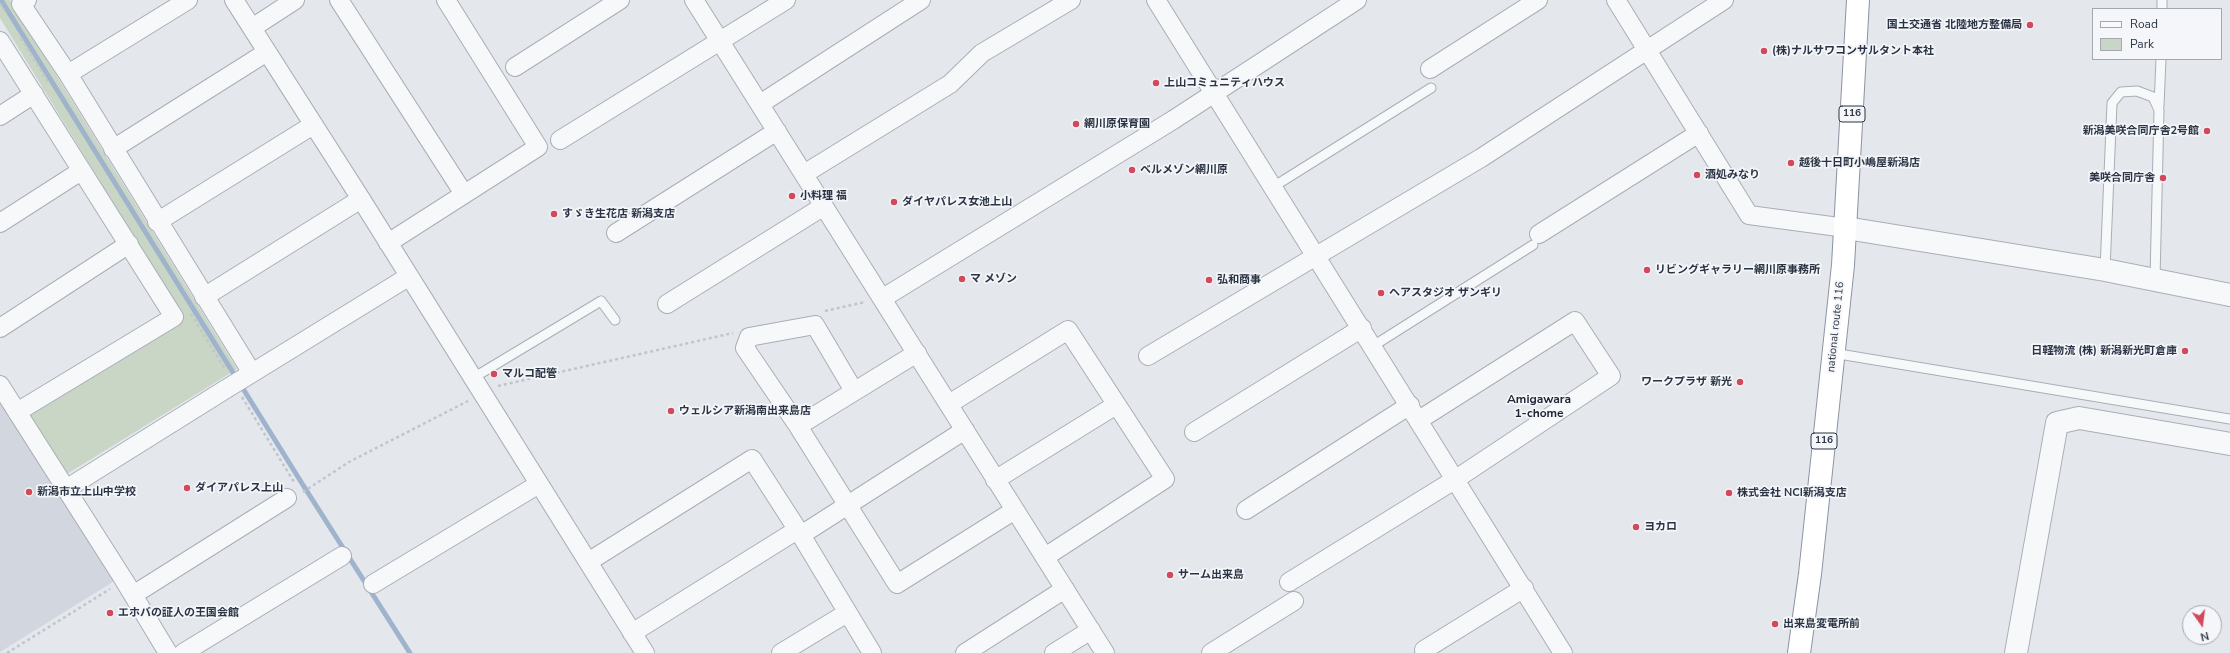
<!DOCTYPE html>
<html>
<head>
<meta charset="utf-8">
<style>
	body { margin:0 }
	#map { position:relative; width:2230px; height:653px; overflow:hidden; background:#e4e7ec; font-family:"Nunito Sans",sans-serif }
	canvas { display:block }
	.legend { position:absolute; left:2092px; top:8px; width:130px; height:52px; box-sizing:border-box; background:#f4f6f9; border:1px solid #a4a8b1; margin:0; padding:5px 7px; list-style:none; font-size:12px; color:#2b3445 }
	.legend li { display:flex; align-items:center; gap:8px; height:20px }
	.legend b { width:20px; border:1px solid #a4a8b1 }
	.north { position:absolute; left:2182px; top:605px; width:40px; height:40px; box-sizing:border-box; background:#f4f6f9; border:1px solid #a4a8b1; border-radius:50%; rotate:166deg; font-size:11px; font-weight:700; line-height:16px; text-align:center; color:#2b3445 }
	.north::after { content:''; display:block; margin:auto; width:14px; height:18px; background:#d1495b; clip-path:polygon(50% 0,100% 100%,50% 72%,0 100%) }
</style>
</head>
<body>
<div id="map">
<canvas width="2230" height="653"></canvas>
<ul class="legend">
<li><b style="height:5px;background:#f7f8fa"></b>Road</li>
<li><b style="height:11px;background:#c9d6c5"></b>Park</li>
</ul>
<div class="north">N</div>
</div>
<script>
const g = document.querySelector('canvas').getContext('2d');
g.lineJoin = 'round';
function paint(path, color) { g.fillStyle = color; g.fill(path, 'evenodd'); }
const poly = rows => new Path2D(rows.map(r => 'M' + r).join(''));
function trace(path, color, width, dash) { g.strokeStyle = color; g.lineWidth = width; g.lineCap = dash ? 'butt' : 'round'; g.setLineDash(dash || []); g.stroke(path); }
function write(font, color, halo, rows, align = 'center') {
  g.font = font + ' "Nunito Sans","Noto Sans JP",sans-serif'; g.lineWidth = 3.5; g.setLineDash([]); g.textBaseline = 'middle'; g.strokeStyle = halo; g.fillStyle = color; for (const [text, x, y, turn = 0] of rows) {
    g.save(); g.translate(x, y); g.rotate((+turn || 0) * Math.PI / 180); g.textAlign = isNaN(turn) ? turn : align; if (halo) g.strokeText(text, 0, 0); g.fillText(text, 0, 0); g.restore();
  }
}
paint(poly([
	[0,404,116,580,0,652]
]), '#d2d6de');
paint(poly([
	[0,0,10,0,237,369,67,474,26,416,183,317,0,18]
]), '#c9d6c5');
trace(poly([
	[1,0,303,485,410,653]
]), '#9fb4cc', 5);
const service = poly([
	[2162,9,2162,0],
	[2159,106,2161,59],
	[1273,187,1431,88],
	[2105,270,2112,103,2121,92,2137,91,2153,97,2159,110,2155,279],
	[1373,346,1533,245],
	[1833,353,2230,419],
	[473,378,601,301,615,320]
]);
const minor = poly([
	[27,0,21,4,68,74,252,373],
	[234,0,361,199,645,653],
	[339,0,464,194],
	[694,0,1105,653],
	[1156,0,1563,653],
	[1616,0,1749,215,1846,228],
	[252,28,295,0],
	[0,41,174,317,17,412],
	[515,67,620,0],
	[1430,69,1538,0],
	[68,74,188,0],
	[760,104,921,0],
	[0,116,34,94],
	[560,140,786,0],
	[113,149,267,52],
	[804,174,950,84,982,53,1071,0],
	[157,222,313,125],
	[0,223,81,171],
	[616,233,777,131],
	[1539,234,1699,133],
	[388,243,538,147,446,0],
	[204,297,361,199],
	[883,298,1173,120,1357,0],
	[667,304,824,206],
	[0,328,129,244],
	[1148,356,1481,158,1724,0],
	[244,378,408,277],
	[0,385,124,580,168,653],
	[854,391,815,325,749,337,745,348,798,426,917,353],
	[949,404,1068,330,1165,479,1045,557],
	[798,426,897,584,1015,510],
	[1194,432,1362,328],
	[995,480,1116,405],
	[66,489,226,389],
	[1246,510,1410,405],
	[801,535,965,430],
	[588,562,752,459,801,535,872,653],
	[1289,582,1456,479,1611,376,1575,321,1419,420],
	[373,584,539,484],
	[133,595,287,498],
	[632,633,797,530],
	[1424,650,1524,588],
	[183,653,342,556],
	[781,653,847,613],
	[965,653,1065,589],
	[1054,653,1091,630],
	[1211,653,1294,601]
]);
const tertiary = poly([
	[1846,228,2105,270,2230,295],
	[2016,653,2057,423,2079,418,2230,444]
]);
const trunk = poly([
	[1799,653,1810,574,1843,265,1858,0]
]);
trace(service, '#a9aeb7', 11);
trace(minor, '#a9aeb7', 20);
trace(tertiary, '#a9aeb7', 24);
trace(trunk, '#8b94a3', 24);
trace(poly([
	[0,4,4,10],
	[21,38,48,82],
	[825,311,865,302],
	[191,314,225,369],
	[498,386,733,333],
	[242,397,294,482],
	[303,492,349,462,468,401],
	[7,653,110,589]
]), '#c2c5cb', 2.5, [3, 3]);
trace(service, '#f7f8fa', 9);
trace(minor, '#f7f8fa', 18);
trace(tertiary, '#f7f8fa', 22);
trace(trunk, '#fff', 22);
const minorBridge = poly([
	[226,389,244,378]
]);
trace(minorBridge, '#a9aeb7', 20, []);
trace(minorBridge, '#f7f8fa', 18);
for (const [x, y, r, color] of [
	[2030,25,4,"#d1495b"],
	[1764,51,4,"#d1495b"],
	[1156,83,4,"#d1495b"],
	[1076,124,4,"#d1495b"],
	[2207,131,4,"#d1495b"],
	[1791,163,4,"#d1495b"],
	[1132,170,4,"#d1495b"],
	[1697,175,4,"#d1495b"],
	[2163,178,4,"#d1495b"],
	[792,196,4,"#d1495b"],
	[894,202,4,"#d1495b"],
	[554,214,4,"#d1495b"],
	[1647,270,4,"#d1495b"],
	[962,279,4,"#d1495b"],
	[1209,280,4,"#d1495b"],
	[1381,293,4,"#d1495b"],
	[2185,351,4,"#d1495b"],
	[494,374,4,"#d1495b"],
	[1740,382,4,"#d1495b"],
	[671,411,4,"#d1495b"],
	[187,488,4,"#d1495b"],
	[29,492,4,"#d1495b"],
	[1729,493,4,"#d1495b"],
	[1636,527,4,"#d1495b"],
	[1170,575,4,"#d1495b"],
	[110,613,4,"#d1495b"],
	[1775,624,4,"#d1495b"]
]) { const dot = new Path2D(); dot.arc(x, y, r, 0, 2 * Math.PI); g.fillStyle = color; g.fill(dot); trace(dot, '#f4f6f9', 1.5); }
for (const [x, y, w] of [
	[1852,114,26],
	[1824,441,26]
]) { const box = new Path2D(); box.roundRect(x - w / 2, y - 8, w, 16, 3); g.fillStyle = '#f4f6f9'; g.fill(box); trace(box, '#2b3445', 1); }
write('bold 10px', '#2b3445', null, [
	["116",1852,114],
	["116",1824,441]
]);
write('bold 11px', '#2b3445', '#f4f6f9', [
	["国土交通省 北陸地方整備局",2022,25,"right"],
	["(株)ナルサワコンサルタント本社",1772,51],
	["上山コミュニティハウス",1164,83],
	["網川原保育園",1084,124],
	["新潟美咲合同庁舎2号館",2199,131,"right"],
	["越後十日町小嶋屋新潟店",1799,163],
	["ベルメゾン網川原",1140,170],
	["酒処みなり",1705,175],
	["美咲合同庁舎",2155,178,"right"],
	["小料理 福",800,196],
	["ダイヤパレス女池上山",902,202],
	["すゞき生花店 新潟支店",562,214],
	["リビングギャラリー網川原事務所",1655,270],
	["マ メゾン",970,279],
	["弘和商事",1217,280],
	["ヘアスタジオ ザンギリ",1389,293],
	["日軽物流 (株) 新潟新光町倉庫",2177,351,"right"],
	["マルコ配管",502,374],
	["ワークプラザ 新光",1732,382,"right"],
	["ウェルシア新潟南出来島店",679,411],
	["ダイアパレス上山",195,488],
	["新潟市立上山中学校",37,492],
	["株式会社 NCI新潟支店",1737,493],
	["ヨカロ",1644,527],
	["サーム出来島",1178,575],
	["エホバの証人の王国会館",118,613],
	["出来島変電所前",1783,624]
], 'left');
write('11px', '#2b3445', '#f4f6f9', [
	["national route 116",1836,327,-84]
]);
write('bold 12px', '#1d2536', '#f4f6f9', [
	["Amigawara",1539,400],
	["1-chome",1539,414]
]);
</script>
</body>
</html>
